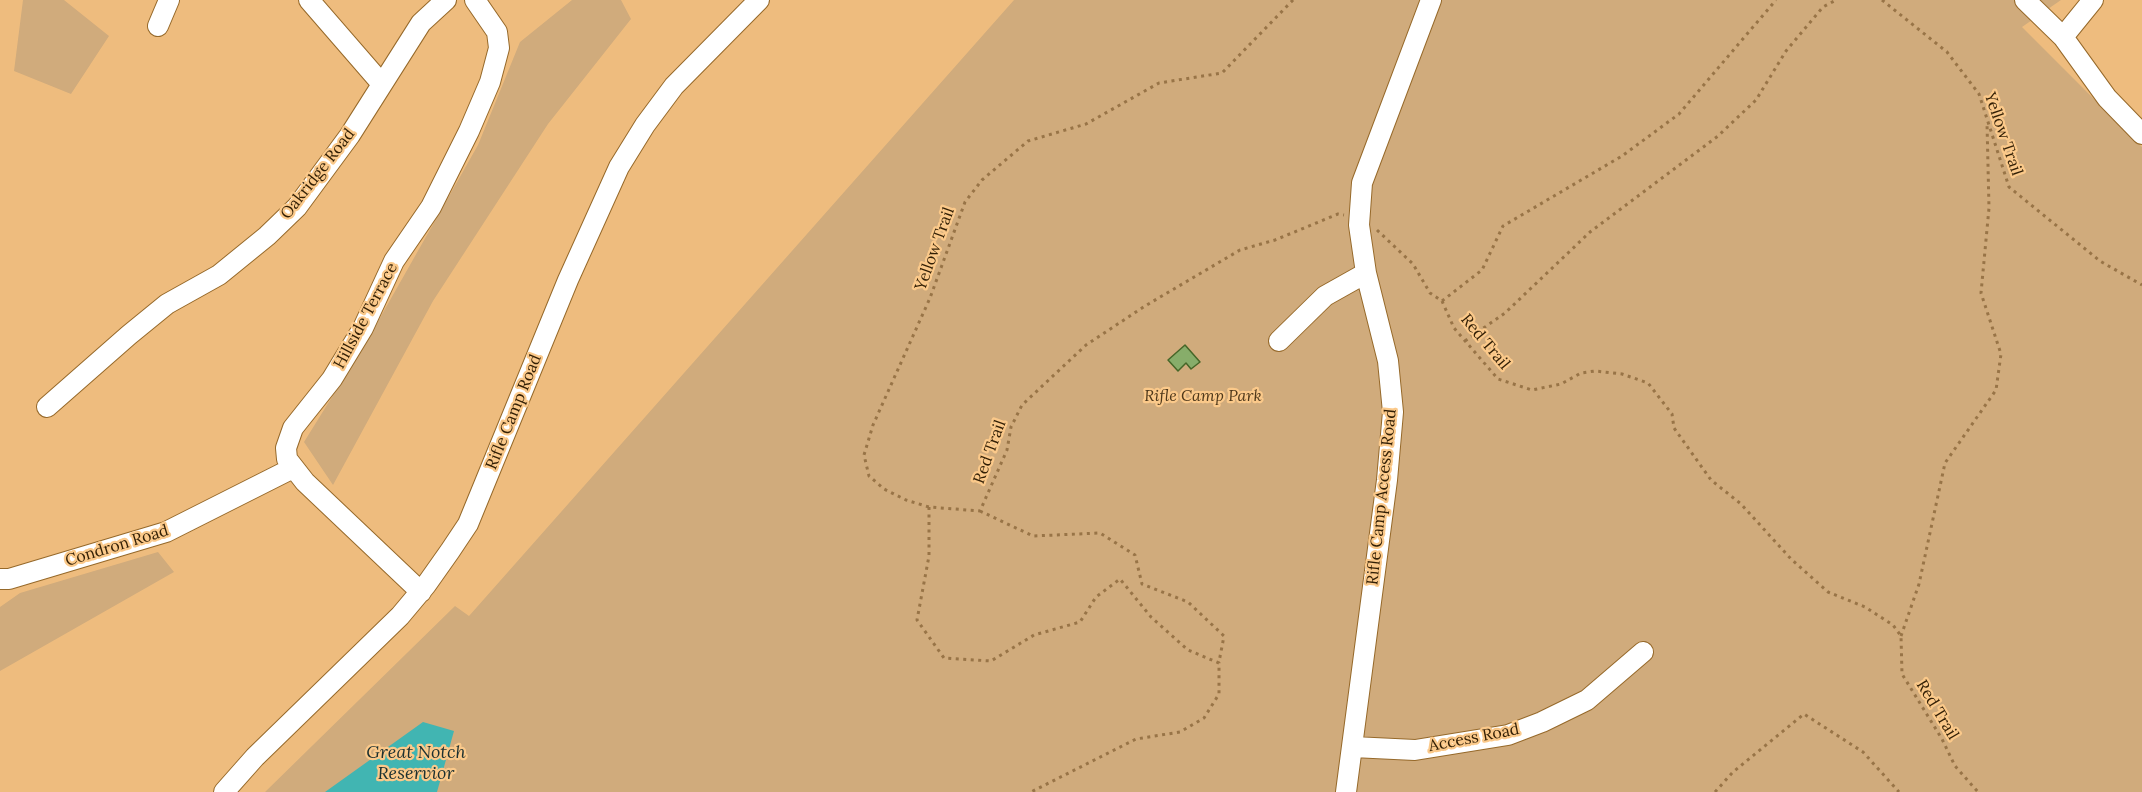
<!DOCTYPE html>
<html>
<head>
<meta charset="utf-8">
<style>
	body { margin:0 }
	canvas { display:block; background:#eebc7e }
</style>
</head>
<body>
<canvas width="2142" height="792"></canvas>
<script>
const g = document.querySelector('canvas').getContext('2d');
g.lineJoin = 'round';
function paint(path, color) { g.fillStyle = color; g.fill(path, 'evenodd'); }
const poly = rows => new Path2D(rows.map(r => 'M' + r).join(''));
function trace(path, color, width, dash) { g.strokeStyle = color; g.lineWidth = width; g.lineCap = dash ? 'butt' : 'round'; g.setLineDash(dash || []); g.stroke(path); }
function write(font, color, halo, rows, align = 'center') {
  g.font = font + ' Lora,serif'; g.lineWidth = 4.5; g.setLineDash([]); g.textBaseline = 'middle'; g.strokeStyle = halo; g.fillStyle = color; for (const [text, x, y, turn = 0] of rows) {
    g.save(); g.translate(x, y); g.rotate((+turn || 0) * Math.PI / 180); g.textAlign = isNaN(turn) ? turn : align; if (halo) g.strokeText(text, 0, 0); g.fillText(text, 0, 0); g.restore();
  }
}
paint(poly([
	[23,0,64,0,109,36,71,94,14,71],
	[572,0,621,0,631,19,548,124,433,301,333,485,304,442,368,339,478,145,520,42],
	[1014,0,2061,0,2022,27,2142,147,2142,792,265,792,455,606,469,616],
	[158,552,174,572,0,671,0,607,20,593]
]), '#d0ab7c');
paint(poly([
	[423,722,454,731,437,792,325,792]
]), '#41b5b2');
const building = poly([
	[1185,345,1200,362,1191,369,1186,363,1178,371,1168,360,1185,345]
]);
paint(building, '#87ad6a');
trace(building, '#466628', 1.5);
const minor = poly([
	[309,0,381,83],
	[2025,0,2063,37],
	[2093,0,2063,37,2107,98,2142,134],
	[158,26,169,0],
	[1279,341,1325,296,1366,273],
	[47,407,129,335,167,304,219,275,267,236,297,207,350,135,421,23,446,0],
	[0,579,9,579,166,532,293,468],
	[421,592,305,482,287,459,286,448,293,428,332,379,363,328,394,261,431,207,469,131,490,82,499,48,497,32,475,0],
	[1353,747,1415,750,1508,735,1542,722,1587,700,1643,652],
	[224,792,255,757,400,616,426,585,450,551,468,524,568,280,619,167,645,125,674,86,759,0],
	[1346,792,1387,480,1393,412,1388,361,1366,273,1359,225,1362,183,1431,0]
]);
trace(minor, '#96692a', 22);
trace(poly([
	[1293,0,1222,73,1159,83,1086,124,1028,141,982,180,965,202,930,298,873,425,864,455,869,476,884,489,906,500,929,507,980,511,1007,450,1011,427,1022,405,1086,345,1145,306,1240,250,1275,240,1338,214,1344,215],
	[1882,0,1947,52,1979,94,2009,187,2100,261,2142,285],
	[1377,230,1413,264,1430,293,1442,301,1454,328,1498,379,1532,390,1561,384,1581,373,1595,371,1622,374,1648,383,1672,414,1674,428,1711,480,1741,504,1791,559,1828,592,1865,607,1893,625,1901,636,1902,674,1942,739,1955,766,1978,792],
	[1442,301,1482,270,1503,226,1622,156,1679,114,1776,0],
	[1465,341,1505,313,1590,232,1718,136,1756,100,1786,51,1823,7,1836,0],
	[929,507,929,556,917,620,944,658,991,661,1034,635,1080,622,1096,597,1120,579,1151,617,1188,650,1219,663,1219,694,1204,718,1180,732,1136,739,1031,792],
	[980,511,1033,536,1100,533,1135,555,1142,584,1188,602,1224,636,1219,662],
	[1901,636,1919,584,1945,463,1996,390,2001,354,1981,293,1989,208,1987,123],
	[1715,792,1733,772,1804,714,1863,752,1899,792]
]), '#987447', 3, [3, 4.5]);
trace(minor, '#fff', 20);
write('16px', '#321f05', '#fbc98a', [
	["Yellow Trail",2003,134,71],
	["Oakridge Road",318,174,-52],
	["Yellow Trail",935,249,-70],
	["Hillside Terrace",366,316,-62],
	["Red Trail",1485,342,50],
	["Rifle Camp Road",514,412,-68],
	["Red Trail",990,452,-70],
	["Rifle Camp Access Road",1382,497,-84],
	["Condron Road",117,546,-17],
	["Red Trail",1937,710,59],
	["Access Road",1474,738,-11]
]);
write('italic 16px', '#4e381b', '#fbc98a', [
	["Rifle Camp Park",1203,396]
]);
write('italic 18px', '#1d3131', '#fbc98a', [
	["Great Notch",416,753],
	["Reservior",416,774]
]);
</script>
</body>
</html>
